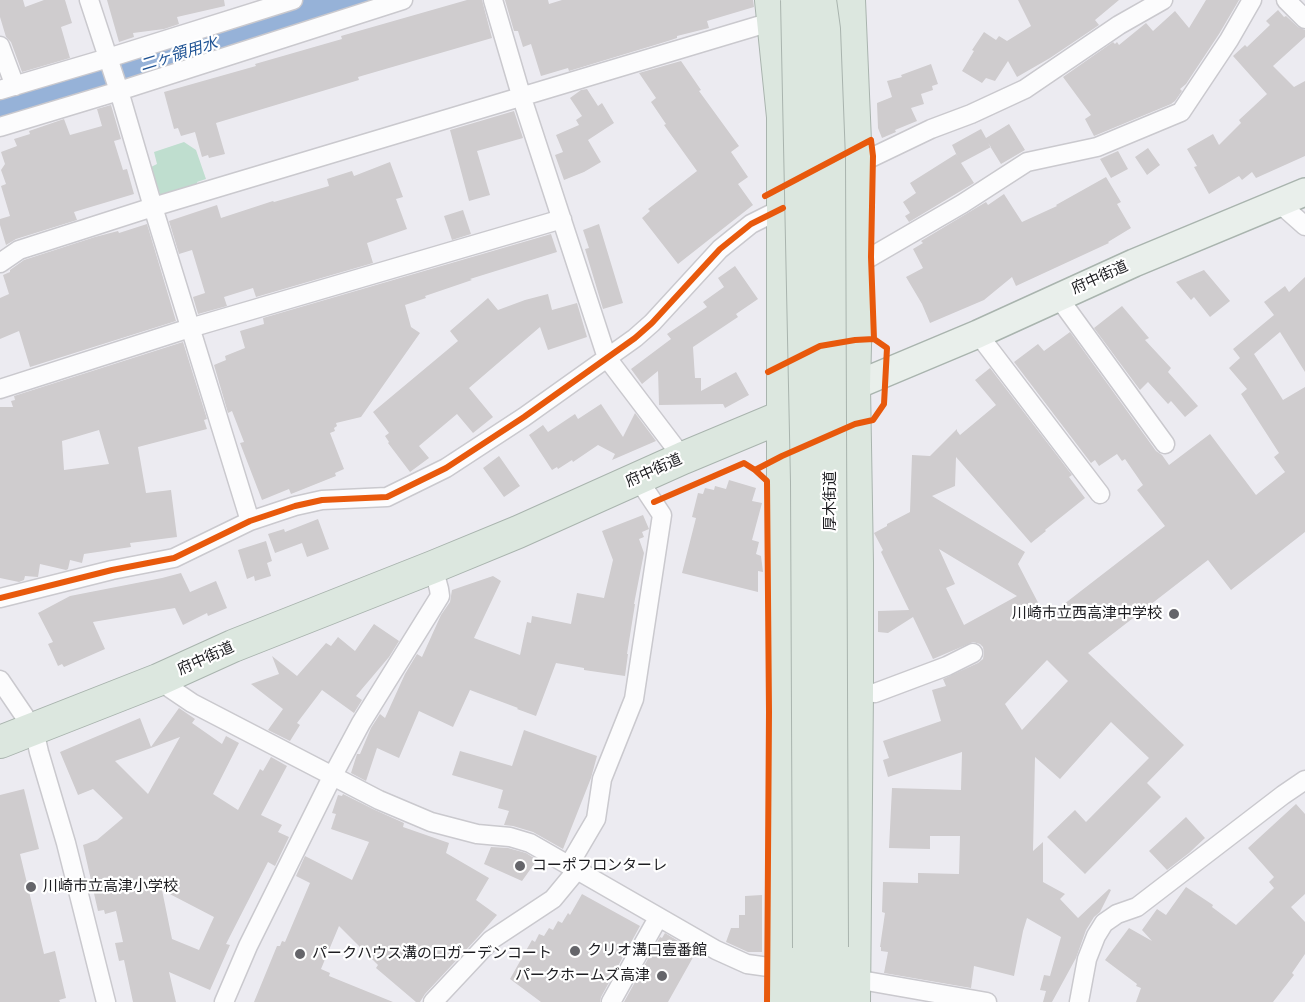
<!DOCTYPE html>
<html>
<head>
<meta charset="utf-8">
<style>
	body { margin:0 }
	canvas { display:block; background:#ecebf1 }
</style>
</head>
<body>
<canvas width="1305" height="1002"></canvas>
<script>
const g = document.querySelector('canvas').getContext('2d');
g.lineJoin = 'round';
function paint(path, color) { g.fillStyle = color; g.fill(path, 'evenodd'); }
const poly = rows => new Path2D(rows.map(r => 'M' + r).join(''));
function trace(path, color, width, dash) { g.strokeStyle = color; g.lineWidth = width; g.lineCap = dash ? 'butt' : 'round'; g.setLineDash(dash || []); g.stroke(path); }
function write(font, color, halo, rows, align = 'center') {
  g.font = font + ' "Varela Round","Noto Sans JP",sans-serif'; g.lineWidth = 4.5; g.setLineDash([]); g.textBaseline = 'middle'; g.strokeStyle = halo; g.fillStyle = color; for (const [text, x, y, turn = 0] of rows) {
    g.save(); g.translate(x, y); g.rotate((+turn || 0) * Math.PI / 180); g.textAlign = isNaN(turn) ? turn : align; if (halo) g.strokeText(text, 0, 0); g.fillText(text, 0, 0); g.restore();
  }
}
paint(poly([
	[184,142,196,150,206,179,197,182,199,188,162,200,151,167,157,164,154,152]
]), '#bfdecf');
trace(poly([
	[0,110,358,0]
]), '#96b2d8', 36);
paint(poly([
	[0,0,23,0,25,7,44,0,65,0,72,23,61,27,70,58,22,72,11,42,6,37,0,17],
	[107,0,224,0,225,6,177,17,179,24,164,29,133,33,134,37,119,42],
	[467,0,482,0,492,38,358,77,359,80,216,123,225,154,209,158,208,155,202,157,195,132,181,136,178,128,174,129,164,92,256,66,255,64,342,39,341,36],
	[505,0,548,0,549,4,562,0,753,0,754,7,707,21,709,28,677,36,677,38,668,41,569,71,568,68,541,76,531,44,523,47,518,31,514,31],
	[1018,0,1119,0,1095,20,1099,25,1050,58,1017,77,1008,61,995,81,986,78,982,83,962,71,974,51,972,50,984,32,996,40,999,36,1007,41,1031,26],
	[1206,0,1239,0,1219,34,1186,84,1180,89,1182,91,1175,101,1171,104,1094,136,1085,119,1091,115,1063,77,1113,42,1115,44,1117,42,1119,45,1146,23,1153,31,1175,11,1189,28],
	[1278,10,1284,17,1286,16,1298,27,1305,30,1305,37,1273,66,1294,87,1305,81,1305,156,1256,178,1252,172,1242,180,1239,176,1209,194,1194,167,1197,166,1187,149,1213,134,1219,145,1241,123,1239,120,1267,94,1233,56,1245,45,1247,47,1270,25,1266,21],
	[681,61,701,90,699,91,739,146,731,152,748,177,738,184,753,205,678,264,642,218,650,211,648,209,697,171,664,125,666,124,651,102,656,98,639,73],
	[931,64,938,84,932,86,933,90,921,94,924,104,911,108,917,121,895,130,896,132,882,138,878,128,877,103,892,97,887,81,902,77,901,75],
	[587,89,598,106,602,103,614,123,588,140,601,162,584,172,564,180,555,155,563,152,556,135,579,125,576,120,582,116,570,98,581,90],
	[111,105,121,139,114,141,123,170,127,169,134,194,74,212,77,220,16,239,6,245,0,225,0,219,10,216,1,186,6,184,1,170,5,164,1,152,17,146,14,139,30,134,29,131,64,119,70,135,102,126,97,109],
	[514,111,523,138,477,151,490,195,469,201,450,130],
	[1009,124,1025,150,1001,164,988,143,991,147,961,163,974,183,909,222,905,216,910,213,903,202,916,193,910,183,956,154,958,158,952,145,981,129,986,138],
	[1148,148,1160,165,1147,175,1135,157],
	[1118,151,1128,169,1111,178,1100,159],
	[390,162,403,197,396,199,407,229,367,243,373,263,256,297,253,288,224,297,227,306,198,314,193,297,205,293,192,250,179,254,169,221,217,205,221,218,273,201,274,202,329,186,327,179,352,171,354,176],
	[1106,177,1121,202,1117,204,1131,228,1108,242,1109,243,1016,286,1012,277,984,300,930,323,922,304,906,277,923,268,913,249,923,243,921,241,986,202,988,205,1004,194,1022,222,1057,206,1056,205],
	[463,210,471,234,452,240,444,216],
	[147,224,176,321,30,367,19,331,0,339,0,298,9,294,3,275,10,272,10,270,24,260,95,237,118,231,119,233],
	[599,224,623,303,603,309,585,249,589,248,583,230],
	[551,234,557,252,470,279,472,280,425,296,426,298,405,305,411,327,420,333,361,417,336,423,337,426,334,428,335,431,330,433,344,469,335,473,336,476,291,494,289,489,262,500,240,443,244,442,232,411,228,413,214,365,226,360,225,356,245,348,240,331,264,324,263,318],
	[735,266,758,299,736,314,738,317,693,347,695,378,701,378,701,391,736,372,749,395,725,408,723,404,659,405,658,371,642,384,631,369,671,339,667,334,707,307,703,302,724,287,718,278],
	[1204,270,1230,301,1210,317,1194,297,1191,300,1176,282],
	[1305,277,1305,372,1280,332,1254,354,1283,400,1305,387,1305,532,1231,590,1208,560,1088,653,1184,745,1147,783,1161,797,1085,874,1047,837,1075,810,1086,822,1149,758,1111,722,1060,779,1035,757,1033,851,1043,842,1043,882,1065,894,1060,899,1078,918,1109,889,1111,890,1100,912,1094,917,1086,930,1076,958,1052,1002,1043,1002,1046,991,1040,990,1044,975,1050,976,1061,937,1027,918,1023,931,1014,976,974,966,971,988,884,973,888,952,881,951,881,947,880,947,885,913,882,912,883,882,918,883,918,873,959,874,960,836,930,836,930,849,889,848,892,788,961,790,962,752,888,777,883,760,889,758,883,741,941,721,932,690,946,686,943,679,978,663,983,659,984,653,983,647,980,644,973,642,933,659,913,617,888,633,878,632,878,611,909,610,881,552,883,550,874,533,887,526,887,524,910,512,912,455,930,456,957,429,957,431,960,435,996,405,975,380,990,368,1072,475,1069,477,1085,498,1045,530,1046,531,1031,543,956,457,955,486,932,496,1025,552,1018,564,1046,618,1165,526,1137,490,1143,485,1125,459,1122,461,1117,454,1099,466,1095,460,1091,463,1014,362,1038,344,1044,351,1070,332,1156,451,1162,455,1169,465,1210,434,1256,495,1285,472,1274,457,1279,453,1241,394,1247,389,1229,368,1240,358,1233,349,1274,315,1264,302,1285,286,1289,292],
	[939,549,1017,596,964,625,946,588,955,584],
	[1047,660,1068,681,1022,730,1005,704],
	[548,294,552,310,577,303,587,337,548,350,540,327,469,388,493,417,473,433,457,414,419,446,429,458,410,472,388,443,389,442,385,436,389,433,373,412,458,341,450,331,488,298,498,310,525,300],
	[1122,306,1149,338,1145,340,1171,368,1168,372,1198,406,1185,417,1171,401,1168,404,1148,382,1140,390,1094,328],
	[183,342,207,419,204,420,207,429,138,447,146,493,171,490,177,537,130,543,131,547,84,554,82,563,70,560,68,569,66,570,40,564,38,577,25,576,24,580,19,582,0,578,0,407,13,407,11,401,15,400,14,396],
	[99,430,109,464,64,470,62,441],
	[601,404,623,437,635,413,656,441,612,460,615,454,598,445,573,462,572,460,558,469,557,467,552,470,529,435,543,425,548,432,575,414,578,419],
	[499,456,520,486,504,497,483,468],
	[729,480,756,488,752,501,762,503,752,540,759,542,756,554,761,556,763,572,758,571,758,592,682,573,696,518,692,517,698,493,703,494,705,488,714,490,715,486,726,489],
	[643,515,649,529,642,532,644,537,639,539,644,553,634,604,635,604,627,654,628,654,625,676,584,670,584,668,556,663,536,716,517,709,518,708,470,690,453,727,419,711,399,758,377,748,366,781,351,773,357,754,360,754,371,728,380,714,385,718,405,674,417,654,422,657,441,615,450,602,452,590,493,576,501,581,474,638,520,655,527,622,531,623,532,616,571,624,577,593,604,598,613,560,602,531],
	[318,519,329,549,307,557,302,543,275,553,268,534,284,529,285,532],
	[266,541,272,561,267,563,271,576,255,581,254,576,247,579,238,550],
	[181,573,190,592,216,581,227,608,208,616,207,613,183,625,175,608,93,622,105,649,64,667,62,664,58,666,48,644,53,642,38,613,70,596,162,578],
	[374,624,399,641,389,657,356,696,362,700,354,713,322,690,297,723,300,725,290,741,268,730,283,709,251,684,279,674,272,656,297,676,326,643,331,646,338,637,355,651],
	[179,708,195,719,192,723,222,744,226,736,239,743,213,794,238,810,260,769,263,771,271,757,287,766,261,815,282,825,278,832,289,837,275,866,268,862,226,944,230,945,210,990,169,972,176,1002,133,1002,124,960,119,961,115,943,123,942,116,911,105,914,104,910,98,911,83,845,97,840,123,818,93,789,78,795,60,752,140,718,151,747],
	[180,737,148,794,115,761,151,748],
	[162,890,214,917,199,950,172,939],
	[524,730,597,756,591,778,563,849,533,832,513,826,504,825,509,811,498,808,503,790,452,775,460,751,512,766],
	[24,789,39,849,20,854,44,954,55,951,66,998,59,1000,60,1002,0,1002,0,795],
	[343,794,375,810,404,823,403,827,449,843,446,853,489,878,476,900,497,915,478,937,425,994,420,1002,416,1002,376,968,378,965,339,926,321,969,330,973,329,976,393,1002,254,1002,277,946,280,946,282,941,285,942,310,883,296,876,305,856,352,880,369,842,331,829,336,814,332,813,338,795,342,796],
	[1296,804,1305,814,1305,894,1291,907,1305,922,1305,954,1292,973,1294,975,1273,1002,1136,1002,1141,988,1136,986,1137,984,1105,960,1129,928,1152,941,1142,930,1157,909,1166,915,1186,887,1213,905,1212,907,1236,925,1274,888,1269,882,1274,877,1248,848],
	[1186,817,1205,838,1189,853,1167,870,1149,851],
	[491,847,508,848,526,853,537,860,522,881,484,864],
	[582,894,640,926,601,997,600,1002,541,1002,510,979,532,940,535,942,539,934,544,936,549,928,553,930,558,921,562,923,568,913,570,915],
	[762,895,762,952,748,952,726,942,731,928,739,928,739,915,745,915,745,896],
	[665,933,696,952,668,1002,624,1002,660,937,662,938]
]), '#cfccce');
const street = poly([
	[89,0,119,91,153,207,250,521],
	[493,0,521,95,607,358,683,458],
	[1286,0,1305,19],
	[0,46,15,86],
	[0,90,108,58,293,0],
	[0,127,119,91,403,0],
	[856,165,931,129,971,114,1025,89,1119,25,1163,0],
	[1279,203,1305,226],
	[0,263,19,250,153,207,774,21],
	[857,265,962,204,1027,162,1097,147,1181,112,1229,40,1252,0],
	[1058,297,1165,444],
	[978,334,1100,494],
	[0,389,190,328,562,219],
	[0,598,112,570,174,558,250,521,295,506,322,500,387,497,446,468,524,417,635,338,652,323,720,249,751,224,783,208],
	[0,680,34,730,39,752,66,843,106,1002],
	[158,680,192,703,379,800,431,822,477,834,510,837,530,843,716,950,747,964,783,969],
	[857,692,875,693,947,666,973,653],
	[569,865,596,819,602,779,634,699,662,515,638,479],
	[855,979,987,1002],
	[224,1002,248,946,332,777,361,723,440,596,439,589,433,567],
	[433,1002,491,940,553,899,577,870],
	[611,1002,658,918],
	[1079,1002,1087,959,1096,936,1104,923,1117,914,1137,907,1283,795,1305,780]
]);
const primary = poly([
	[854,386,978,334,1134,263,1305,192]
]);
const highway = poly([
	[771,0,783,117,783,1002],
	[849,0,856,165,857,265,854,386,857,563,857,692,854,1002],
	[0,742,158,680,233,646,433,567,518,532,683,458,798,410],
	[809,1002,809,948],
	[832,1002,832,947]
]);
trace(street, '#cac9ce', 21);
trace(primary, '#a9b4ae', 30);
trace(highway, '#a9b4ae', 34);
trace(street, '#fcfcfd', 18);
trace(primary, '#e9efeb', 27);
trace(highway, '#dce7df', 32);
const highwayBridge = poly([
	[797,0,807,482,809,948],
	[820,0,824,29,829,159,832,947]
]);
trace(highwayBridge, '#a9b4ae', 34, []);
trace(highwayBridge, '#dce7df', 32);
trace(poly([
	[765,196,871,140,873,156,871,257,874,339],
	[755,470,782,456,855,424,873,420,884,404,887,348,874,339,855,340,820,346,768,372],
	[654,502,744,463,755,470,767,481,769,712,767,1002],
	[0,598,112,570,174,558,250,521,295,506,322,500,387,497,446,468,524,417,635,338,652,323,720,249,751,224,783,208]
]), '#e8590c', 6);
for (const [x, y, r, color] of [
	[1174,614,6,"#65656a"],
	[520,866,6,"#65656a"],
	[31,887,6,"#65656a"],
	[575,951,6,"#65656a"],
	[300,954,6,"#65656a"],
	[662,976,6,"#65656a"]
]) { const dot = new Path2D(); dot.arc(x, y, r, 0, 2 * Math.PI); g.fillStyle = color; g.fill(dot); trace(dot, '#fff', 2); }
write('15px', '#1d1d21', '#fff', [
	["府中街道",1100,278,-24],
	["府中街道",654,471,-24],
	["厚木街道",831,501,-90],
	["府中街道",206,659,-24]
]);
write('15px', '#1d1d21', '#fff', [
	["川崎市立西高津中学校",1162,614,"right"],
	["コーポフロンターレ",532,866],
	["川崎市立高津小学校",43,887],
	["クリオ溝口壹番館",587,951],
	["パークハウス溝の口ガーデンコート",312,954],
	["パークホームズ高津",650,976,"right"]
], 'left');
write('italic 16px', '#205495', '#fff', [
	["二ヶ領用水",179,55,-17]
]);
</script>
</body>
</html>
